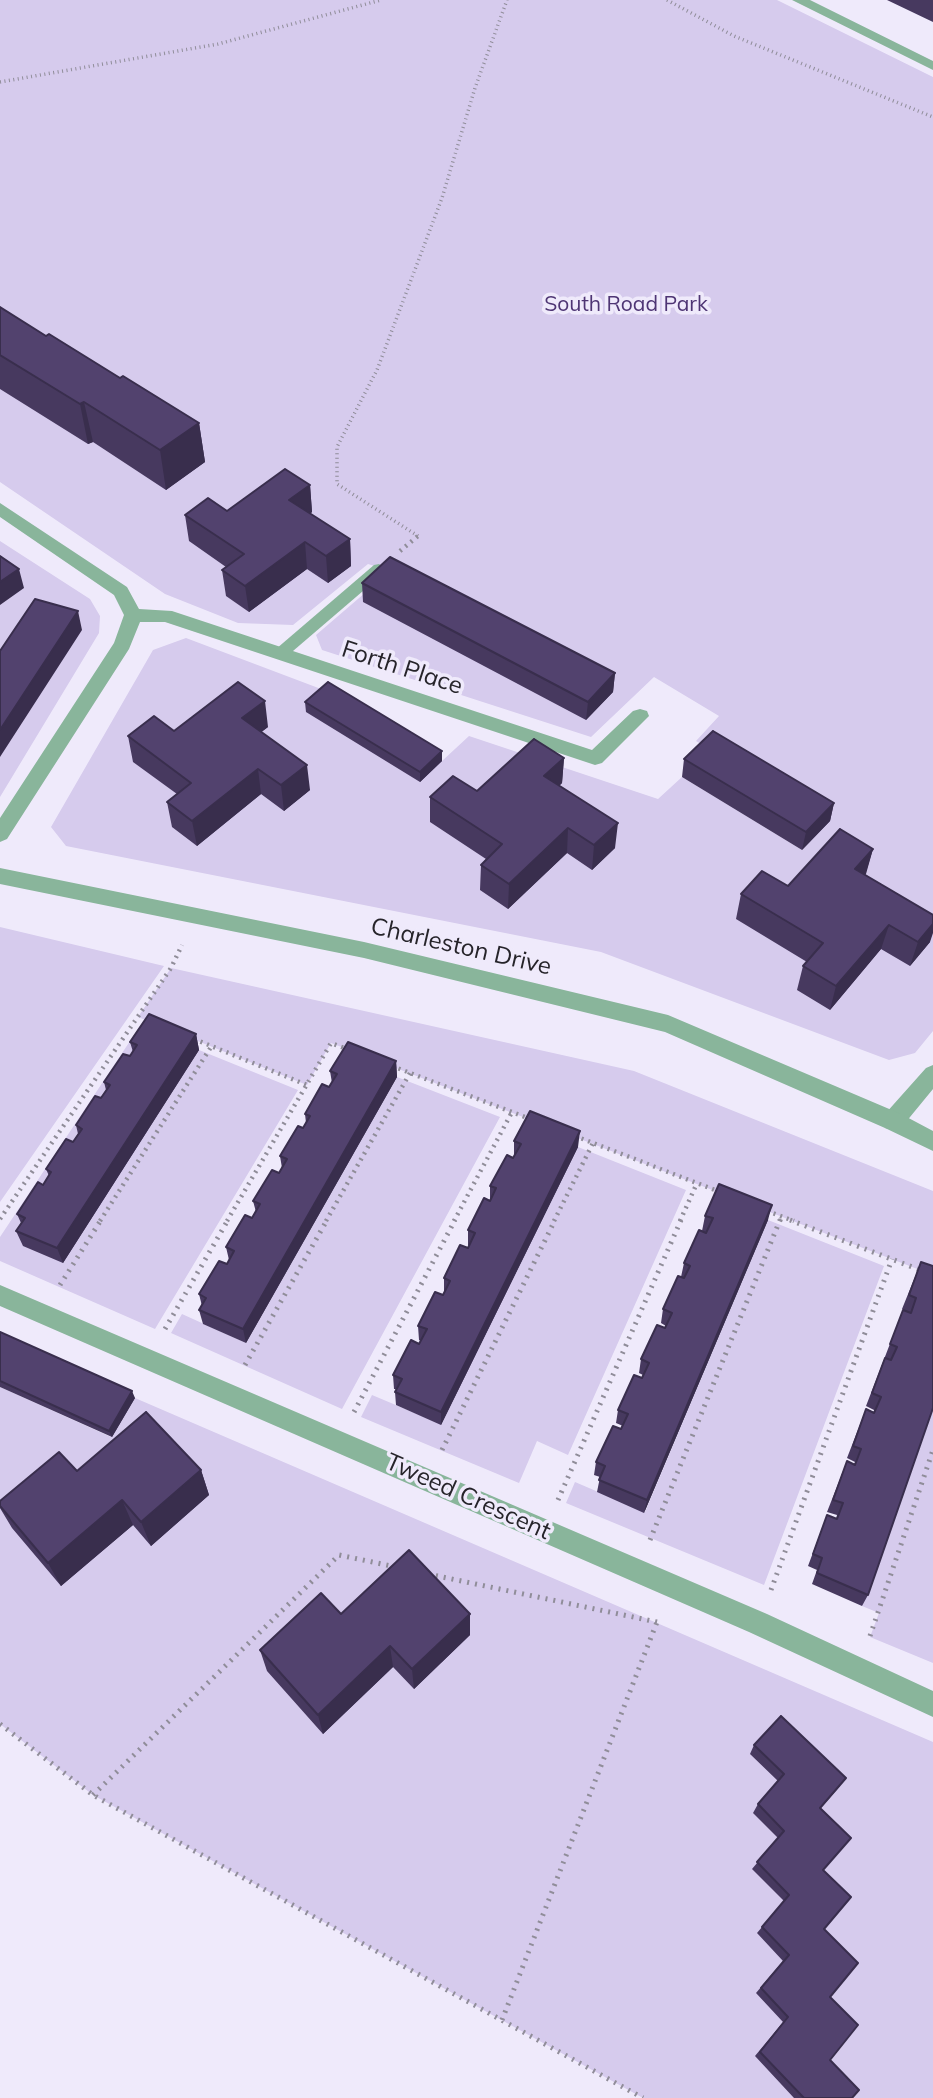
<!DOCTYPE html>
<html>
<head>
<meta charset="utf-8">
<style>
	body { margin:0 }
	canvas { display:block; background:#efeafb }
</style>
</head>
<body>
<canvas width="933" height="2098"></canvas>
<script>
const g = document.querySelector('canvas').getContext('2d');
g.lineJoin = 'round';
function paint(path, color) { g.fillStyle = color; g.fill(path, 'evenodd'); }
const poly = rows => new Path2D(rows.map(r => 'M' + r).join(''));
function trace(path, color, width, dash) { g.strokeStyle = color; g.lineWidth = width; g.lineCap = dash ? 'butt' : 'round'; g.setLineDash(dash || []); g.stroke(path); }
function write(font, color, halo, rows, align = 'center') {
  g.font = font + ' Mulish,sans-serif'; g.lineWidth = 7; g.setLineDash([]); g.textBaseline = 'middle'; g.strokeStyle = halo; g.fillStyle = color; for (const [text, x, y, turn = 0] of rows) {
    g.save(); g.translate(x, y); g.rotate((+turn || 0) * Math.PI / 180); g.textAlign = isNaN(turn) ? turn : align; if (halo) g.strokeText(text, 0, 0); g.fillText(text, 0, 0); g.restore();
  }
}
paint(poly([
	[0,0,777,0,933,77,933,1031,915,1053,889,1060,601,952,66,846,51,827,153,650,186,638,329,692,442,761,469,736,658,799,682,777,802,850,829,821,696,741,719,716,654,677,591,737,322,650,316,635,387,574,381,568,368,564,293,625,238,623,165,594,0,482],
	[0,541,90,599,100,616,99,633,0,797],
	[0,927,164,966,0,1202],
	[171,968,634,1071,933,1191,933,1275,331,1043,307,1085,138,1017],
	[140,1026,153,1031,147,1131,199,1050,298,1090,155,1329,0,1261,0,1237],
	[397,1077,500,1117,342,1409,171,1333,182,1314,246,1343],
	[578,1147,686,1190,568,1455,537,1441,519,1483,361,1417,372,1395,441,1424],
	[768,1220,884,1266,764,1585,566,1503,575,1482,645,1512],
	[0,1387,111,1437,135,1398,933,1742,933,2098,643,2098,93,1795,0,1724],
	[933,1402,933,1663,870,1637,879,1613,862,1606]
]), '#d6cbed');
trace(poly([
	[667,0,734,36,933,117],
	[0,82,218,44,381,0],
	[418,536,337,484,337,447,377,370,442,198,475,88,507,0]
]), '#908d99', 3.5, [1, 3.5]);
trace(poly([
	[400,551,418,536,415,534],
	[194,1039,307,1085],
	[392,1066,530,1119],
	[575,1136,720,1192],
	[767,1211,794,1221],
	[0,1219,171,968,182,945],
	[100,1221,211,1047],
	[227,1221,331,1043,347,1049],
	[326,1221,410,1073],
	[454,1221,512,1112],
	[554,1221,593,1143],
	[680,1221,697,1183],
	[780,1221,782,1216]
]), '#908d99', 4.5, [2, 5]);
trace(poly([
	[790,1220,933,1275],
	[60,1285,101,1220],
	[165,1329,228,1220],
	[245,1365,327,1220],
	[354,1412,455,1220],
	[442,1450,555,1220],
	[558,1500,681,1220],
	[650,1540,780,1220],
	[428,1574,657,1622],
	[771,1590,892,1259],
	[870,1636,933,1450],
	[0,1724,93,1795,643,2098],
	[93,1795,339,1555,396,1567],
	[502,2020,657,1622]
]), '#908d99', 5, [2, 6]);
paint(poly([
	[379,564,386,569,384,573,286,657,276,657,273,653,276,649,374,565,379,564]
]), '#89b59b');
paint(poly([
	[0,503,127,587,139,609,172,611,592,750,633,711,640,709,647,711,649,716,602,763,595,765,165,622,140,622,129,649,7,839,0,842,0,818,114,643,124,615,114,595,0,517,0,503],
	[933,1065,933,1089,901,1128,893,1130,885,1128,882,1121,885,1114,926,1068,933,1065],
	[0,1285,767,1614,933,1691,933,1717,749,1632,0,1306,0,1285]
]), '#89b59b');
paint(poly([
	[792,0,810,0,933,61,933,70,792,0],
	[0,868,364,942,668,1015,901,1114,933,1131,933,1151,885,1128,665,1032,364,958,0,884,0,868]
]), '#89b59b');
paint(poly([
	[887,0,933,0,933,22],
	[0,307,46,336,199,423,205,462,166,490,93,442,88,444,0,389],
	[310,485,312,512,310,514,350,539,351,566,328,583,307,569,249,612,226,596,222,570,226,567,189,541,185,515,227,511],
	[362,583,615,673,613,692,586,720,363,602],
	[305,702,442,761,420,782,306,712],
	[268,727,261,732,310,790,284,811,261,794,197,846,172,827,167,802,177,794,133,762,128,736,174,731],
	[564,758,562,783,559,786,615,848,592,870,567,853,508,909,480,890,481,865,486,859,430,822,430,797,477,791],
	[684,759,834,803,830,821,802,850,682,777],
	[873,849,865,875,930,942,910,966,881,949,830,1010,797,990,803,966,807,962,736,919,741,894,788,886],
	[196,1034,199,1050,63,1263,23,1246,16,1231,21,1223,17,1214,43,1185,49,1176,46,1169,73,1142,78,1134,76,1125,101,1098,106,1090,104,1082,133,1052,130,1042],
	[396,1061,397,1077,246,1343,203,1324,199,1310,202,1306,199,1294,227,1264,229,1260,226,1247,252,1218,256,1212,253,1201,279,1173,282,1168,280,1156,303,1128,306,1123,305,1114,332,1083,330,1071],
	[514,1141,578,1147,441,1425,396,1405,395,1392,396,1389,394,1389,393,1375,419,1344,421,1341,419,1340,418,1326,443,1295,444,1292,444,1278,468,1248,469,1246,468,1245,468,1230,490,1201,490,1186,514,1157],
	[705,1216,768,1220,644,1513,597,1492,600,1477,594,1475,596,1462,623,1426,616,1423,618,1410,642,1378,643,1375,639,1373,641,1359,666,1326,661,1323,663,1309,681,1277,684,1263,706,1233,702,1231],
	[921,1262,933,1266,868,1595,862,1606,812,1584,817,1570,808,1566,827,1515,836,1519,837,1515,827,1512,847,1461,854,1464,855,1462,847,1458,866,1409,874,1412,874,1410,866,1406,903,1310,910,1313,902,1309],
	[0,1332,135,1398,112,1437,0,1387],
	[201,1470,209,1495,151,1546,133,1525,61,1586,12,1528,0,1508,0,1501,77,1471],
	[341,1614,470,1614,470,1635,414,1689,393,1667,323,1734,267,1671,260,1650],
	[754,1745,840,1786,820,1809,823,1870,824,1929,830,1997,830,2060,852,2098,794,2098,755,2056,783,2022,756,1993,783,1961,757,1933,784,1901,752,1869,778,1838,753,1813,758,1804,778,1781,750,1754]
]), '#47395f');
paint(poly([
	[84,402,93,442,88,444,80,404],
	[199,423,205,462,166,490,160,450],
	[310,485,312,512,292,527,289,500],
	[350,539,351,566,328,583,326,556],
	[305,542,307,569,249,612,245,586],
	[19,569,24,588,0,605,0,582],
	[78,611,82,630,0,757,0,730],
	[615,673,613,692,586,720,588,702],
	[265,701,268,727,246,744,242,718],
	[442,751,442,761,420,782,420,772],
	[564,758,562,783,542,802,544,776],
	[307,765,310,790,284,811,281,785],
	[258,769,261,794,197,846,192,821],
	[834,803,830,821,802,850,806,832],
	[618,823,615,848,592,870,594,845],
	[568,828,567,853,508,909,509,884],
	[873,849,866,874,849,894,855,869],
	[933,924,933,933,930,942,910,966,918,942],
	[889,925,881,949,830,1010,836,986],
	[196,1034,199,1050,63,1263,57,1248],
	[396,1061,397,1077,246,1343,243,1329],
	[580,1131,578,1147,441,1425,441,1412],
	[772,1205,768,1220,644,1513,647,1500],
	[132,1391,135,1398,112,1437,109,1431],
	[201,1470,209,1495,151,1546,141,1522],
	[122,1500,133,1525,61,1586,48,1563],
	[470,1614,470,1635,414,1689,412,1669],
	[390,1646,393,1667,323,1734,318,1715]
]), '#392e4d');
const building = poly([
	[0,307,46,336,49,334,120,378,123,376,199,423,160,450,84,402,80,404,0,355,0,307],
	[285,469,310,485,289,500,350,539,326,556,305,542,245,586,222,570,244,554,185,515,208,498,227,511,285,469],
	[0,556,19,569,0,582,0,556],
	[390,557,615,673,588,702,362,583,390,557],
	[35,599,78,611,0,730,0,651,35,599],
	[238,682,265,701,242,718,307,765,281,785,258,769,192,821,167,802,191,783,128,736,154,716,174,731,238,682],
	[328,682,442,751,420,772,305,702,328,682],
	[713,731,834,803,806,832,684,759,713,731],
	[534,739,564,758,544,776,618,823,594,845,568,828,509,884,481,865,502,844,430,797,453,776,477,791,534,739],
	[840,829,873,849,855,869,933,915,933,924,918,942,889,925,836,986,803,966,823,943,741,894,762,871,788,886,840,829],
	[149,1014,196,1034,57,1248,16,1231,25,1218,17,1214,38,1182,43,1185,51,1172,46,1169,66,1139,73,1142,82,1129,76,1125,95,1096,101,1098,110,1085,104,1082,123,1054,130,1056,137,1045,130,1042,149,1014],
	[348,1042,396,1061,243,1329,199,1310,206,1298,199,1294,219,1261,227,1264,234,1251,226,1247,245,1215,252,1218,260,1204,253,1201,272,1170,279,1173,287,1159,280,1156,298,1126,303,1128,310,1116,305,1114,322,1084,329,1087,337,1074,330,1071,348,1042],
	[530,1111,580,1131,441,1412,395,1392,402,1379,393,1375,411,1340,419,1344,427,1329,418,1326,435,1292,443,1295,450,1281,444,1278,460,1245,468,1248,475,1233,468,1230,484,1198,490,1201,496,1188,490,1186,507,1155,513,1158,521,1144,514,1141,530,1111],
	[719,1184,772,1205,647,1500,599,1480,605,1466,596,1462,613,1426,621,1429,628,1414,618,1410,634,1375,642,1378,649,1363,641,1359,657,1325,665,1328,672,1313,663,1309,678,1276,684,1278,690,1266,684,1263,699,1230,706,1233,713,1218,705,1216,719,1184],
	[921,1262,933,1266,933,1408,868,1595,817,1573,822,1558,813,1554,827,1515,837,1519,843,1503,833,1500,847,1461,855,1465,861,1449,853,1446,866,1409,874,1413,881,1397,872,1393,885,1358,891,1360,897,1347,890,1344,903,1310,911,1313,916,1298,909,1295,921,1262],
	[0,1332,132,1391,109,1431,0,1381,0,1332],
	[146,1412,201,1470,141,1522,122,1500,48,1563,0,1506,0,1501,59,1452,77,1471,146,1412],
	[409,1550,470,1614,412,1669,390,1646,318,1715,260,1650,321,1593,341,1614,409,1550],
	[781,1716,846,1778,820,1808,851,1838,823,1870,851,1897,824,1929,858,1963,830,1997,858,2025,830,2060,859,2090,852,2098,804,2098,760,2052,788,2017,761,1988,789,1955,762,1927,789,1895,757,1862,784,1831,758,1804,784,1774,754,1745,781,1716]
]);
paint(building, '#52426e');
trace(building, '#392e4d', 2);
write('21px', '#4e3574', '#efeafb', [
	["South Road Park",626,305]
]);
write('24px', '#26242a', '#efeafb', [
	["Forth Place",402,668,18],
	["Charleston Drive",461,947,13],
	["Tweed Crescent",468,1497,24]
]);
</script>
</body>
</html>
